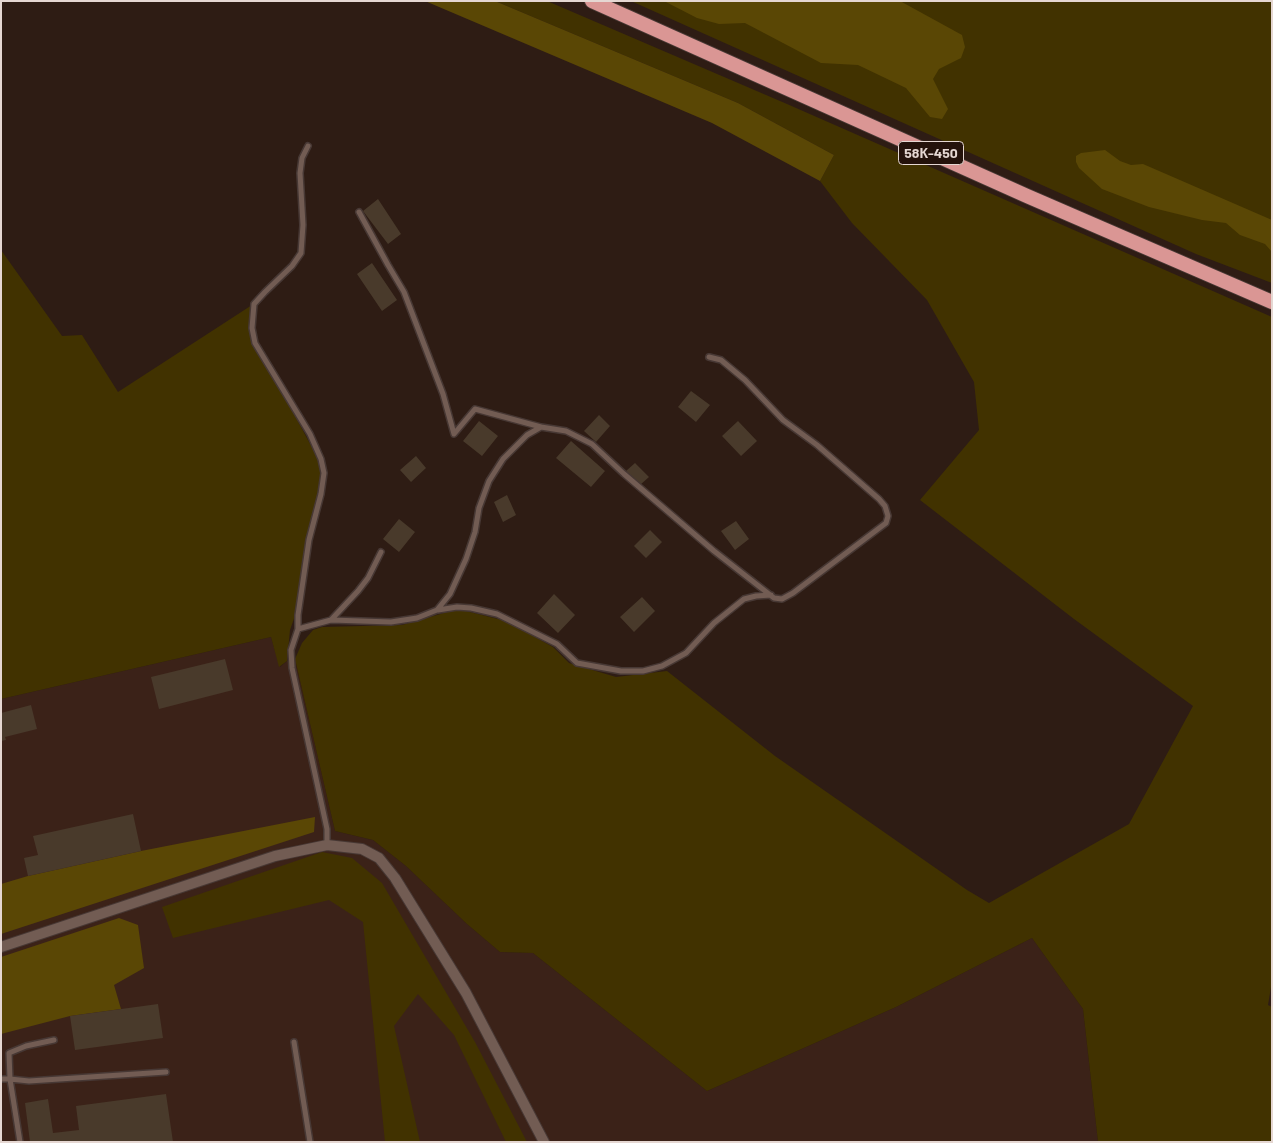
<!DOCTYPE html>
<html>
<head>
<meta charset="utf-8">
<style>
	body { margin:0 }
	#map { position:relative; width:1273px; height:1143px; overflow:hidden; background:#2e1c14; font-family:Barlow,sans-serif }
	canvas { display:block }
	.frame { position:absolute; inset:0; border:2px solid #e5d7d2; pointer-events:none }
</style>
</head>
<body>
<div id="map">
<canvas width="1273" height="1143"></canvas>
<div class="frame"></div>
</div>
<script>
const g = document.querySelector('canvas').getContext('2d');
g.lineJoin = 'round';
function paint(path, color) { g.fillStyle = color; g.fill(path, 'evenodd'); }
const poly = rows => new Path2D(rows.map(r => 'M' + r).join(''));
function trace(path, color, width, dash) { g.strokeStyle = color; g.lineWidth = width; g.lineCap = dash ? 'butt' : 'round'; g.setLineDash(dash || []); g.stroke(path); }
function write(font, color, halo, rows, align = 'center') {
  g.font = font + ' Barlow,sans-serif'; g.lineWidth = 4; g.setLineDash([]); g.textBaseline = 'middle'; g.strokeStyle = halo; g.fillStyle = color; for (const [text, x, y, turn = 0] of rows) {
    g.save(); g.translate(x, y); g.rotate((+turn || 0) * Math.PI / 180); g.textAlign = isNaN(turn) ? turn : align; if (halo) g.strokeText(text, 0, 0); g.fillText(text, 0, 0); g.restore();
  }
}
paint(poly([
	[271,637,280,667,287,661,295,659,335,831,373,840,406,866,467,924,500,952,533,953,707,1091,896,1007,1032,938,1083,1009,1098,1142,1,1142,1,699]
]), '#3b2218');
paint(poly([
	[495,1,547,1,787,104,1272,317,1272,981,1268,1005,1272,1007,1272,1142,1098,1142,1083,1009,1032,938,896,1007,707,1091,533,953,500,952,467,924,406,866,373,840,335,831,295,659,302,643,313,630,322,627,402,625,458,609,506,621,553,647,569,663,616,677,667,671,775,756,967,890,989,903,1129,824,1193,706,1074,619,920,500,979,430,974,382,927,300,852,223,820,181,834,155,738,103],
	[631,1,1272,1,1272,283,1196,254],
	[1,250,62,336,82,335,118,392,252,305,249,331,321,464,319,491,296,613,290,630,287,661,279,667,271,637,1,699],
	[322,852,352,858,382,883,475,1042,527,1142,506,1142,454,1035,418,994,394,1026,420,1142,385,1142,363,922,329,900,173,938,162,907]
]), '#413200');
paint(poly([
	[425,1,495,1,738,103,834,155,820,181,712,123],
	[664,1,900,1,962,35,965,47,961,58,939,69,933,79,948,109,942,119,930,117,906,88,858,65,821,63,745,23,719,24,697,18],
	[1105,150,1120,161,1131,165,1143,164,1272,220,1272,252,1265,244,1240,235,1226,223,1202,220,1149,207,1102,189,1079,168,1076,162,1076,156,1081,153],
	[315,817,314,832,1,934,1,884,28,876,141,851],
	[119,918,138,925,144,968,114,985,121,1009,70,1016,1,1034,1,957]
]), '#5a4705');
paint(poly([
	[378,199,401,234,388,244,363,211],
	[372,263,397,300,382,311,357,274],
	[691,391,710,405,696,422,678,407],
	[599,415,610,426,596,442,584,431],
	[479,421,498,436,482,456,463,441],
	[738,421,757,441,741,456,722,436],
	[571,441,605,471,591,487,556,458],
	[416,456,426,468,411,482,400,470],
	[635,463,649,477,640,485,626,471],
	[507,495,516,515,503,522,494,502],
	[399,519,415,532,399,552,383,539],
	[736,521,749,539,735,550,721,531],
	[650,530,662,542,646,558,634,546],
	[554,594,575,615,558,633,537,613],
	[642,597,655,611,634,632,620,617],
	[225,659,233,690,159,709,151,677],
	[31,705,37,729,5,737,6,740,1,741,1,713],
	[133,814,141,851,28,876,24,858,38,855,33,836],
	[158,1004,163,1038,75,1050,70,1016],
	[166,1094,173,1142,30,1142,25,1103,48,1099,53,1133,79,1130,76,1106]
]), '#493a2b');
const service = poly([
	[359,212,388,265,404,292,443,394,454,434,475,409,541,427],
	[438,610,457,607,471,608,497,614,557,644,577,663,621,671,643,671,662,666,686,653,714,623,744,599,756,596,771,595],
	[331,620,358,591,368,578,381,552],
	[298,629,298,615,309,540,321,494,324,473,321,459,310,434,255,343,252,328,254,304,265,292,292,266,301,253,303,225,300,173,302,158,308,146],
	[327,845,327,829,292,668,291,650,298,629,331,620,391,622,417,618,437,610,450,594,466,559,475,532,479,508,489,481,503,459,527,435,541,427,566,431,592,444,624,474,714,551,774,598,782,599,793,593,886,523,888,516,885,506,879,499,817,445,783,420,745,380,721,360,709,357],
	[54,1040,26,1046,9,1053,10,1079,29,1081,166,1072],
	[294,1042,310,1142],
	[1,1079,10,1079,20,1142]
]);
const minor = poly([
	[1,947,275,856,327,845,362,849,379,858,395,878,466,993,544,1142]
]);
const trunk = poly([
	[592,1,1027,196,1272,302]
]);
trace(service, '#473834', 8);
trace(minor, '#473834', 12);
trace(trunk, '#473834', 16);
trace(service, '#725c53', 5);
trace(minor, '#725c53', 10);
trace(trunk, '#da9694', 14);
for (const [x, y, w] of [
	[931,153,65]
]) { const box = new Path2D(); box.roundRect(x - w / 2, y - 11.5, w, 23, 4); g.fillStyle = '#24120b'; g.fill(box); trace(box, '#e5d7d2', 1); }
write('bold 14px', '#e5d7d2', null, [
	["58К-450",931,153]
]);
</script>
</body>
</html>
